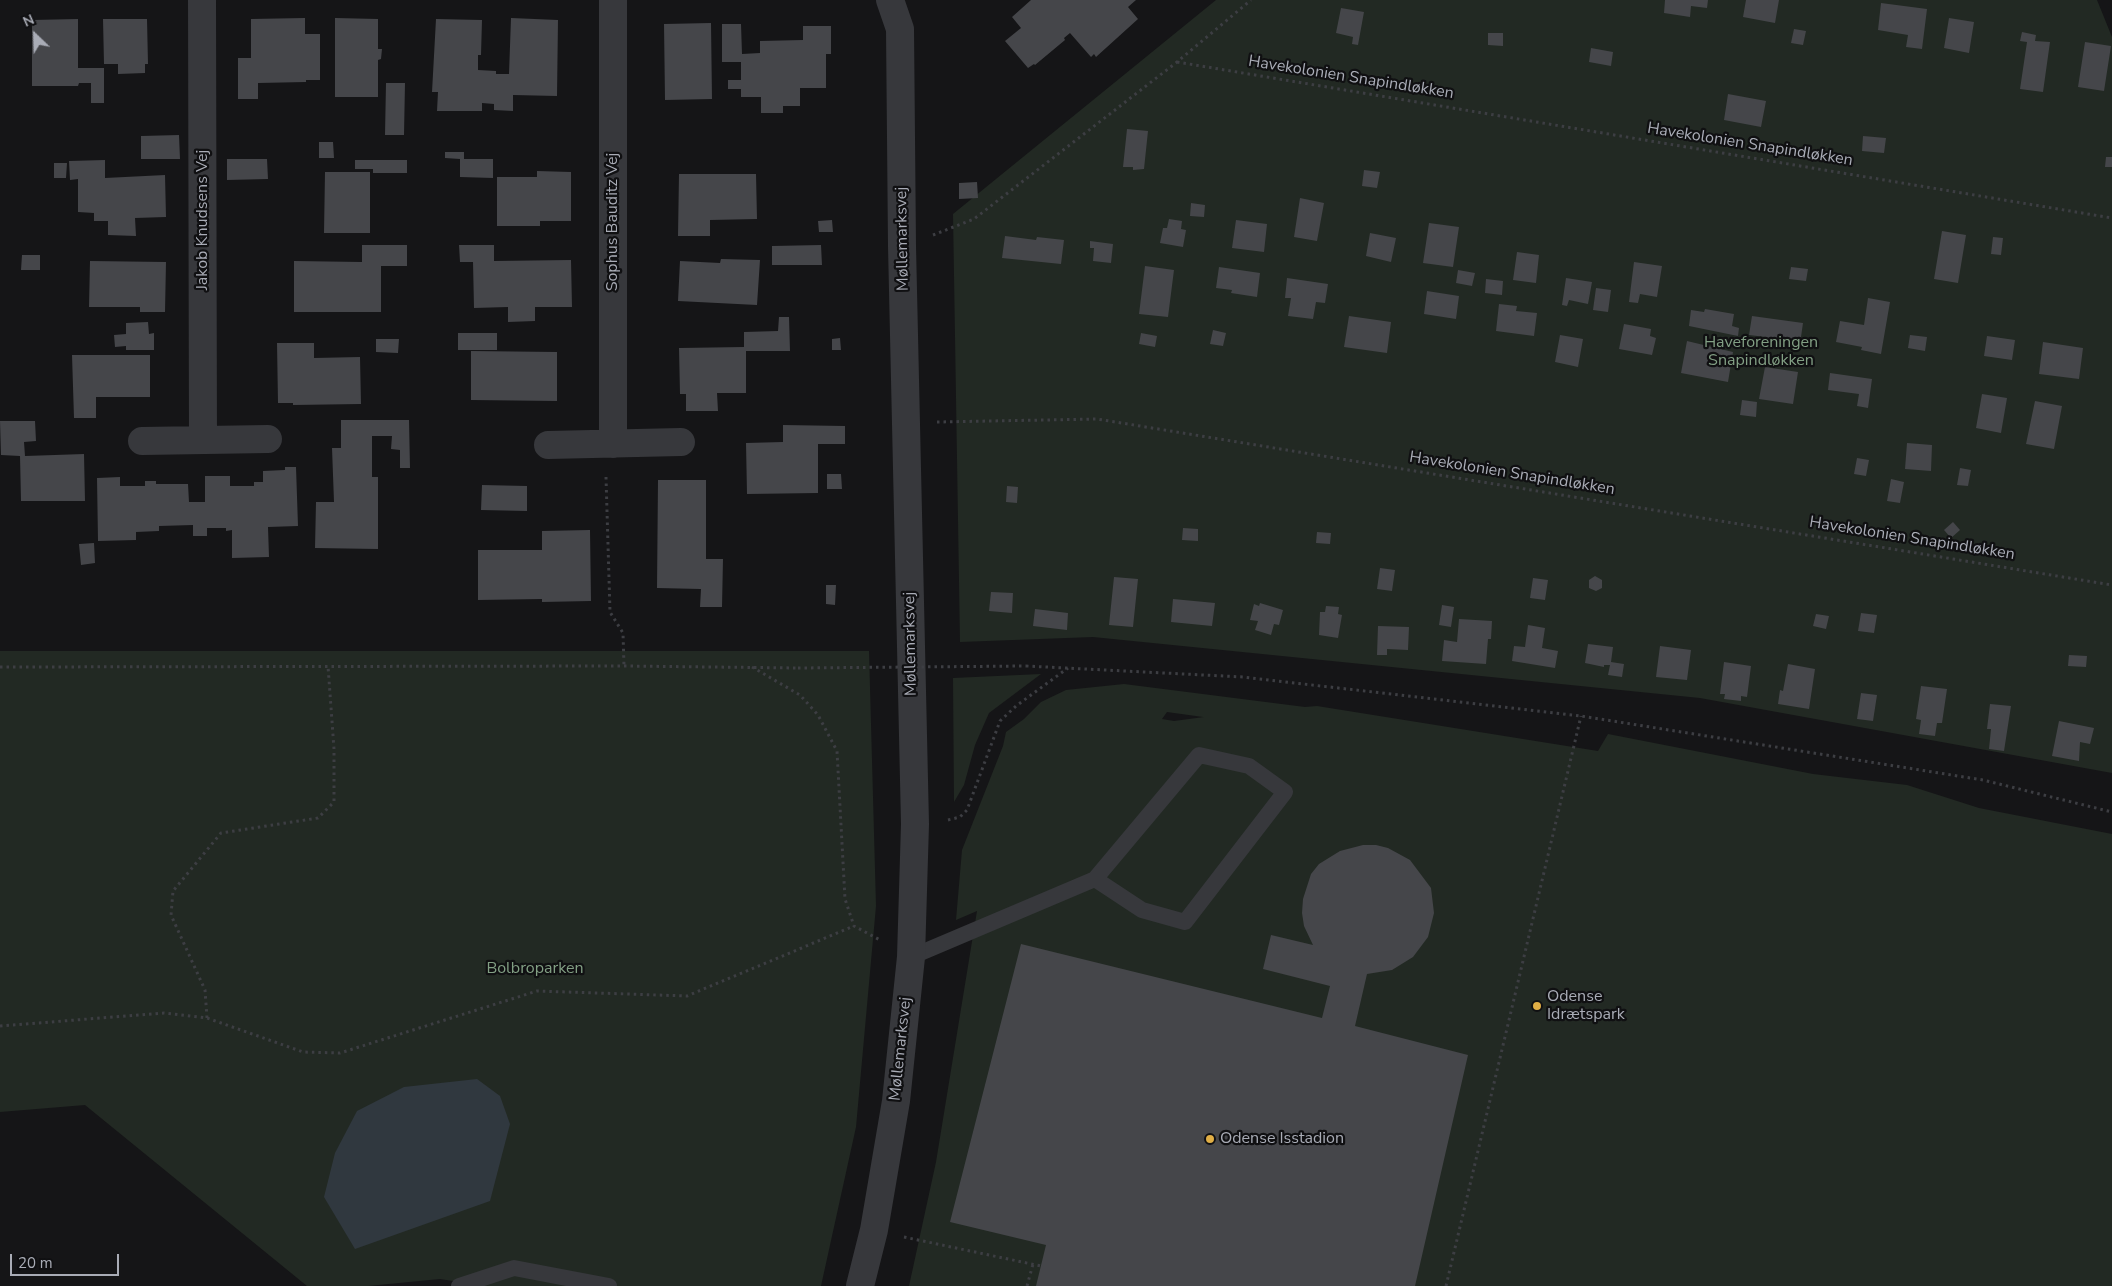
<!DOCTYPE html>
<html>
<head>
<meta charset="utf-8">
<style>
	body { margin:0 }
	#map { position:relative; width:2112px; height:1286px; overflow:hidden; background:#151517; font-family:"Nunito Sans",sans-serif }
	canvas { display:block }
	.north { position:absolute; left:10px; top:10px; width:50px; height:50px; -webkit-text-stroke:4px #101012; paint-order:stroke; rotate:336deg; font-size:14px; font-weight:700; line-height:20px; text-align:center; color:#a9acb6 }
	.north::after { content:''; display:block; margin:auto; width:18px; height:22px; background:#a9acb6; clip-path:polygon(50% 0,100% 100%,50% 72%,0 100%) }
	.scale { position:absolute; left:10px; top:1254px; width:109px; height:22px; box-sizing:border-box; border:2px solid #a9acb6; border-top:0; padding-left:6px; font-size:15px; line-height:18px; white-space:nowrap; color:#a9acb6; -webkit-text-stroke:4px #101012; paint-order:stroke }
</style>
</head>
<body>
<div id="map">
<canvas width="2112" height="1286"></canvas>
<div class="north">N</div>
<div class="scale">20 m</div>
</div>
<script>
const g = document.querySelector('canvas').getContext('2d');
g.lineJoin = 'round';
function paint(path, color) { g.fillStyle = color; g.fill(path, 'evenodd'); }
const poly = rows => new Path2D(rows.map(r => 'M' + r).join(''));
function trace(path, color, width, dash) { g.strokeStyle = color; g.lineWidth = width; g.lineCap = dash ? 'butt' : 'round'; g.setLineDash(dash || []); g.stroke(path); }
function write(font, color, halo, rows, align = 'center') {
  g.font = font + ' "Nunito Sans",sans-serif'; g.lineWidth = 4.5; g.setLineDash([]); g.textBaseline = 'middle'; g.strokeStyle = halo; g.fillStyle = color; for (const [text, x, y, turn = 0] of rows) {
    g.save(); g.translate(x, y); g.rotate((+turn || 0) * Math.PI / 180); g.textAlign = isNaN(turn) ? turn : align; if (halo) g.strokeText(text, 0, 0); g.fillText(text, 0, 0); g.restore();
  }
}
paint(poly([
	[1216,0,2097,0,2112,37,2112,773,1700,698,1093,637,960,642,953,214],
	[0,651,869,651,876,906,856,1127,821,1286,485,1286,440,1279,368,1286,307,1286,85,1105,0,1112],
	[1041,674,989,713,975,745,964,785,954,802,953,678],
	[1124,684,1305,707,1317,706,1598,751,1608,734,1813,774,1907,785,1979,808,2112,834,2112,1286,909,1286,936,1162,977,911,956,920,962,850,1003,746,1006,732,1024,719,1041,702,1066,690],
	[1167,712,1203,717,1204,717,1174,721,1162,719]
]), '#222923');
paint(poly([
	[477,1079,500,1096,510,1124,490,1201,355,1249,324,1197,335,1153,357,1111,404,1087]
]), '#30383f');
paint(poly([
	[1031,0,1136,0,1128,7,1138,19,1096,57,1094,54,1091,57,1070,33,1064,38,1065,40,1035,65,1034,64,1028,68,1005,41,1021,28,1012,17],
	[1665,0,1708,0,1707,8,1691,6,1690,17,1664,13],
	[1746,0,1779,0,1775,23,1743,17],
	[1881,3,1927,9,1922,49,1906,47,1908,35,1878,30],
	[1341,8,1364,12,1358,45,1352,44,1353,37,1336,33],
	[305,18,305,34,320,34,320,80,306,80,306,82,258,83,258,99,238,99,238,58,251,58,251,19],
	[335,18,378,19,378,49,382,49,381,59,378,60,378,97,335,97],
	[511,18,558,20,557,96,513,95,513,111,494,110,494,104,482,103,482,111,437,111,438,92,432,92,436,19,482,20,481,55,478,55,478,70,496,71,496,74,509,74],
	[1949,18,1974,22,1969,53,1944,48],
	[78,19,78,68,104,68,104,103,91,103,91,83,79,83,78,86,32,86,32,20],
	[103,19,147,19,148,64,145,64,145,73,118,74,118,64,104,64],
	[711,23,712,99,665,100,664,24],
	[722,24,741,24,742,54,760,53,760,41,803,40,803,26,831,26,831,54,826,54,826,88,800,88,800,106,783,106,783,113,761,113,761,97,741,97,741,89,728,89,728,80,741,80,741,62,722,62],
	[1794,29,1806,31,1803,45,1791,43],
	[2022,32,2036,35,2035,41,2050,42,2043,92,2020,89,2027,42,2020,41],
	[1488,33,1503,33,1503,46,1488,45],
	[2085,42,2111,46,2104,91,2078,87],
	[1591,48,1613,52,1611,66,1589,62],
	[386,83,405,83,404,135,385,135],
	[1728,94,1766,101,1761,127,1724,120],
	[1127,129,1148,131,1144,169,1133,170,1133,167,1123,167],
	[179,135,180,159,141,159,141,136],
	[1863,136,1886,138,1884,153,1862,151],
	[319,142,333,142,334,158,319,158],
	[445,152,464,152,464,159,493,159,493,178,460,177,460,159,445,158],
	[2106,157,2112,157,2112,167,2105,167],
	[227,159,267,159,268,179,227,180],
	[105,160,105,178,165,175,166,217,135,218,136,236,108,235,108,221,94,221,94,213,78,212,78,179,70,180,69,161],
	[355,160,407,160,407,173,373,173,373,169,355,169],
	[54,163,67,163,66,178,54,178],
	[1364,170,1380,172,1377,188,1362,186],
	[537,171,571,172,571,221,540,221,540,226,497,226,497,177,537,177],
	[325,172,370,172,370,233,324,233],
	[679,174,756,174,757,219,710,220,710,236,678,236],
	[977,182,978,198,959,199,959,183],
	[1300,198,1324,203,1317,241,1294,237],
	[1191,203,1205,205,1204,217,1190,216],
	[1169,219,1182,221,1181,229,1186,230,1183,247,1160,243,1163,228,1167,228],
	[832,220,833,232,819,232,818,221],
	[1236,220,1267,224,1264,252,1232,248],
	[1429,223,1459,227,1453,267,1423,263],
	[1942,231,1966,235,1958,283,1934,279],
	[1370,233,1396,238,1391,262,1366,256],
	[1005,236,1036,240,1037,237,1064,240,1061,264,1002,258],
	[1993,237,2003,238,2001,255,1991,254],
	[1090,241,1113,244,1111,263,1093,261,1094,248,1090,248],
	[362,245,407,245,407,266,381,266,381,312,294,312,294,261,362,262],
	[459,245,494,245,494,261,571,260,572,307,535,307,535,321,508,322,508,307,474,308,473,262,460,262],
	[821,245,822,265,772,265,772,246],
	[1517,252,1539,255,1536,283,1513,280],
	[22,255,40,255,40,270,21,270],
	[721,259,760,260,757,305,678,301,680,261,720,263],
	[90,261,166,262,165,312,140,312,140,307,89,307],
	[1634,262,1662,266,1657,297,1640,294,1638,303,1629,302],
	[1145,266,1174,270,1168,317,1139,314],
	[1219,267,1260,273,1257,297,1231,293,1232,290,1216,288],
	[1791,267,1808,269,1806,281,1789,279],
	[1458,270,1475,273,1472,286,1456,283],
	[1287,278,1328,284,1325,303,1316,302,1313,319,1288,316,1291,298,1285,298],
	[1566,278,1592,282,1588,304,1569,300,1567,306,1562,305],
	[1486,279,1503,281,1502,295,1485,293],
	[1596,288,1611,290,1608,312,1593,310],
	[1427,291,1459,296,1456,319,1424,314],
	[1868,298,1890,302,1881,354,1861,350,1862,347,1836,342,1840,321,1864,325],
	[1499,304,1517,306,1516,311,1537,313,1534,336,1496,331],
	[1705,309,1734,314,1732,326,1739,328,1738,336,1689,326,1691,310,1704,312],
	[1349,316,1391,322,1387,353,1344,347],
	[1752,316,1803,323,1800,344,1765,340,1766,337,1749,335],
	[779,317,789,317,790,351,746,351,746,393,717,393,718,411,686,411,686,394,680,394,679,348,744,347,744,332,778,331],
	[148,322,149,334,154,333,154,350,126,350,126,346,115,347,114,335,126,334,126,323],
	[1624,324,1651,329,1650,336,1656,338,1652,355,1619,349],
	[1213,330,1226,333,1223,346,1210,344],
	[458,333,497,333,497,350,458,350],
	[1141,333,1157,336,1155,347,1139,344],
	[1560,335,1583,339,1578,367,1555,362],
	[1910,335,1927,337,1925,351,1908,348],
	[1987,336,2015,340,2012,360,1984,356],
	[840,338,841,350,832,350,832,339],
	[376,339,399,339,398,353,376,352],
	[1687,341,1733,352,1728,382,1681,373],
	[2043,342,2083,348,2079,379,2039,374],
	[277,343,314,343,314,358,360,357,361,404,293,405,293,403,278,403],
	[471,351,557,352,557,401,471,400],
	[72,355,150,355,150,397,96,397,96,418,74,418],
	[1765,367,1798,372,1793,404,1759,399],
	[1830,373,1872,379,1868,408,1857,406,1859,394,1828,390],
	[1982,394,2007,398,2001,433,1976,428],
	[1742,400,1757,402,1756,417,1740,415],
	[2035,401,2062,406,2054,449,2026,444],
	[341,420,409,420,410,468,400,468,400,450,391,449,392,436,372,436,372,477,378,477,378,549,315,548,316,502,334,502,332,448,341,448],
	[0,421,35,421,36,441,24,442,25,456,84,454,85,501,21,501,20,456,1,455],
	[783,425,845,426,845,444,818,444,818,493,747,494,746,443,783,442],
	[1907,443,1932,445,1931,471,1905,469],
	[1857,458,1869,460,1866,476,1854,474],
	[285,467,296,467,298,526,268,527,269,557,232,558,232,530,226,531,226,528,207,528,207,536,193,536,193,525,159,526,159,531,136,532,136,540,98,541,97,478,120,477,120,486,145,486,145,481,156,481,156,484,188,484,189,502,205,502,205,476,230,476,230,486,254,486,254,482,263,482,263,471,285,470],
	[1960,468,1971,470,1968,486,1957,485],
	[827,474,841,474,842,489,827,489],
	[1891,479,1904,482,1900,503,1887,501],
	[658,480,706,480,706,559,723,559,722,607,700,607,701,589,657,588],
	[482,485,527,486,527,511,481,510],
	[1007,486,1018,487,1017,503,1006,502],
	[1953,522,1960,530,1951,538,1944,530],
	[1183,528,1198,529,1198,541,1182,540],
	[590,530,591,601,542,602,542,599,478,600,478,550,542,550,542,531],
	[1317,532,1331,533,1330,544,1316,543],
	[94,543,95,563,81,565,79,544],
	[1380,568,1395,570,1392,591,1377,589],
	[1595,576,1602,580,1602,588,1596,591,1589,588,1589,580],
	[1114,577,1138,579,1133,627,1109,625],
	[1533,578,1548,580,1545,600,1530,598],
	[826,585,836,585,835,605,826,604],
	[991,592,1013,593,1012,613,989,611],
	[1173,599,1215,603,1212,626,1171,622],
	[1260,603,1283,610,1279,625,1274,624,1271,635,1255,630,1258,621,1250,620,1254,604,1259,606],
	[1442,605,1454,607,1451,627,1439,625],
	[1326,606,1339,607,1338,614,1342,615,1338,638,1319,635,1320,612,1325,612],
	[1035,609,1068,613,1067,630,1033,626],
	[1861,613,1877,615,1874,633,1858,631],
	[1816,614,1829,616,1826,629,1813,626],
	[1459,619,1492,621,1491,639,1488,639,1486,664,1442,661,1444,640,1457,642],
	[1528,625,1545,628,1542,648,1558,651,1555,668,1512,661,1514,646,1525,647],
	[1378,626,1409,627,1408,650,1387,649,1387,655,1377,655],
	[1588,644,1613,647,1611,662,1624,664,1622,677,1608,675,1610,665,1604,665,1604,667,1585,663],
	[1660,646,1691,650,1687,680,1656,677],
	[2069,655,2087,656,2086,667,2068,666],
	[1724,662,1751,666,1747,697,1741,696,1741,701,1724,699,1725,694,1720,694],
	[1788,664,1815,669,1809,709,1778,704,1780,690,1783,691],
	[1921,686,1947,689,1942,723,1937,723,1935,736,1919,734,1921,720,1916,719],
	[1861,693,1877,695,1873,721,1857,719],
	[1990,704,2011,706,2004,751,1989,749,1991,729,1987,729],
	[2059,721,2094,728,2090,744,2080,742,2079,761,2052,756],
	[1363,845,1376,845,1388,848,1410,860,1431,888,1434,913,1428,937,1413,957,1392,970,1367,974,1355,1026,1468,1055,1415,1286,1036,1286,1046,1245,950,1222,1021,944,1322,1018,1330,986,1263,969,1271,935,1313,945,1304,926,1302,913,1303,899,1311,874,1319,864,1340,851]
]), '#45464a');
trace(poly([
	[1177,62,2112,218],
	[933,235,974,219,1177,62,1251,0],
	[937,422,1097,419,2112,585],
	[606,477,610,612,623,633,624,666],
	[1026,666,1243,677,1581,716,1983,780,2112,812],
	[0,667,624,666,798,668],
	[752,667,800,695,818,715,837,751,845,899,854,926,880,940],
	[948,820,960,817,967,810,1000,721,1016,706,1068,668],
	[207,1018,205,990,171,915,173,891,221,833,318,818,334,802,334,749,328,666],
	[0,1026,164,1013,207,1018,303,1052,340,1053,537,991,687,996,854,926],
	[904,1237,1041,1266],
	[1027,1286,1033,1264],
	[1446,1286,1581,716]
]), '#3d3e43', 3, [2.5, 4]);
trace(poly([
	[911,957,1095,879,1199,755,1249,766,1285,792,1185,922,1142,910,1095,879],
	[459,1286,514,1268,609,1286]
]), '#37383c', 16);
trace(poly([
	[202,0,203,440],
	[613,0,613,444],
	[142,441,268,439],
	[548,445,681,442],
	[860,1286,874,1230,896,1101,911,957,915,824,902,246,900,29,890,0]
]), '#37383c', 28);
trace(poly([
	[798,668,1026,666]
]), '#3d3e43', 3, [2.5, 4]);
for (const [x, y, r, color] of [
	[1537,1006,5,"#e0ae45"],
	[1210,1139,5,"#e0ae45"]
]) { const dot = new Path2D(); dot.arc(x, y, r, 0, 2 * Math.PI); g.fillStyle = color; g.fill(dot); trace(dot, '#101012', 2); }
write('16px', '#a9acb6', '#101012', [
	["Havekolonien Snapindløkken",1351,78,9],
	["Havekolonien Snapindløkken",1750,145,9],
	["Jakob Knudsens Vej",203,220,-90],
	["Sophus Bauditz Vej",613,222,-90],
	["Møllemarksvej",903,239,-91],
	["Havekolonien Snapindløkken",1512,474,9],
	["Havekolonien Snapindløkken",1912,539,9],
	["Møllemarksvej",911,644,-91],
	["Møllemarksvej",901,1049,-84]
]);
write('16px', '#829f84', '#101012', [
	["Haveforeningen",1761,343],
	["Snapindløkken",1761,361],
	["Bolbroparken",535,969]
]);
write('16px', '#a9acb6', '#101012', [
	["Odense",1547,997],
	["Idrætspark",1547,1015],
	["Odense Isstadion",1220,1139]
], 'left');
</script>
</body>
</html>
